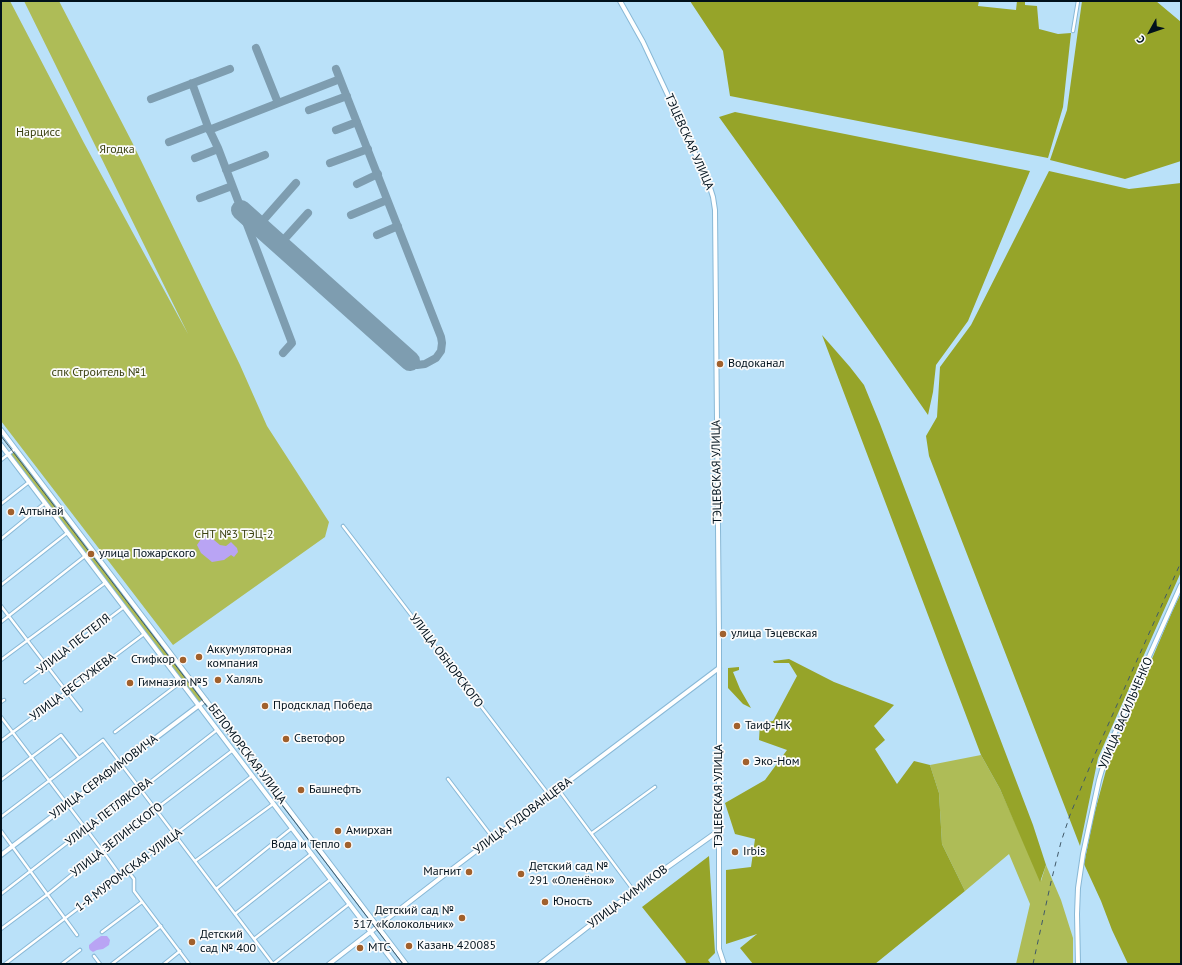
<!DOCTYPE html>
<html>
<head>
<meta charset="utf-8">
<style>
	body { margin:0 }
	#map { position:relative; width:1182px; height:965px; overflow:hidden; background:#bae1f9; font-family:"PT Sans",sans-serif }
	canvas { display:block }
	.frame { position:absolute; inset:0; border:2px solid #01111c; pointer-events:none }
	.north { position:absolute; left:1130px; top:12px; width:40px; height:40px; -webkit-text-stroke:3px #fbfbfb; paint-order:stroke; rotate:230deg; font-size:11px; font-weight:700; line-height:16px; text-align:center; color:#01111c }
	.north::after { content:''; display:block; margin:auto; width:14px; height:18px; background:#01111c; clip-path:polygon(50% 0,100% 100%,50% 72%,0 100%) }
</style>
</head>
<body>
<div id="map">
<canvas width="1182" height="965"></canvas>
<div class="frame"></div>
<div class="north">С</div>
</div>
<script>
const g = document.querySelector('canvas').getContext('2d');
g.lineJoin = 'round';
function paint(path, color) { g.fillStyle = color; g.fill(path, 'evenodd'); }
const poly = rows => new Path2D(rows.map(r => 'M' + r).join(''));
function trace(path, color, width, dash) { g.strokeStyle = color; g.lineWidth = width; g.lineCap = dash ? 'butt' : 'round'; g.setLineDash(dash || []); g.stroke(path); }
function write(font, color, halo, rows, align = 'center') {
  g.font = font + ' "PT Sans",sans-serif'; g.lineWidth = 3.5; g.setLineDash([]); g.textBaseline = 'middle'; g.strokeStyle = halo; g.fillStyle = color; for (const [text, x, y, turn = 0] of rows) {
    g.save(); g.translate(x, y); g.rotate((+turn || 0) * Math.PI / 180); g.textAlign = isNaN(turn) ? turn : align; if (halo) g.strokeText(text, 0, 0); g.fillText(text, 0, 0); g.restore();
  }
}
paint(poly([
	[1,1,10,1,84,143,188,334,24,1,59,1,132,142,240,365,267,426,329,522,325,537,173,645,1,421],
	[15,451,203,700,199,704,10,455],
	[981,755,1000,789,1041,881,1046,865,1061,900,1073,938,1073,964,1016,964,1030,904,1009,854,965,891,942,844,939,793,930,765]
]), '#aebc57');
paint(poly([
	[690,1,979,1,978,6,1016,10,1017,1,1025,1,1025,5,1037,6,1039,29,1058,34,1071,33,1063,107,1048,158,730,96,723,51],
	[1082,1,1156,1,1181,22,1181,161,1125,179,1050,160,1067,110],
	[735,112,1030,171,968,321,936,365,933,392,928,415,782,205,719,117],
	[1049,171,1129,189,1181,183,1181,572,1098,758,1080,846,929,456,926,436,937,417,940,367,971,325],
	[822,335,850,367,864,385,880,424,1033,825,1046,865,1040,882,1000,789,981,755],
	[1181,593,1181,964,1128,964,1112,930,1101,901,1084,864,1094,815,1109,759,1172,612],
	[789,659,834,682,894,705,874,726,885,740,875,749,897,784,914,761,930,765,939,793,942,844,965,891,875,964,753,964,740,948,757,934,726,944,726,870,751,867,755,839,735,834,725,803,765,780,787,750,759,740,760,723,773,721,797,676,789,663,774,663,773,661],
	[739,667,739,670,733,672,740,689,751,708,743,704,728,688,728,668],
	[709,856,715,953,708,960,711,964,685,964,686,962,642,907]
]), '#96a429');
paint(poly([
	[208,535,220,545,226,546,231,542,237,548,238,552,234,557,231,555,224,560,212,562,201,553,197,545,203,536],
	[101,936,107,936,110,940,109,945,103,949,97,950,93,952,90,950,89,948,89,945,95,940]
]), '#b9a4f4');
trace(poly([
	[256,48,278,103],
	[336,69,441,337,442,343,441,351,436,358,425,364,417,365,410,361],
	[192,83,208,127,218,148,292,343,283,353],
	[151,99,230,69],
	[309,110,347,96],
	[209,130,340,79],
	[336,130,357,122],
	[169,142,208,127],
	[195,158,218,149],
	[330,163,368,149],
	[226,170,265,155],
	[357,184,378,174],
	[200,198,232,186],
	[351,215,387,200],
	[259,225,296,183],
	[377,235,398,226],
	[280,244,308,213]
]), '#7e9db0', 8);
trace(poly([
	[241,210,410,361]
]), '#7e9db0', 20);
const street = poly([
	[1073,31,1078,1],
	[1,460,15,449],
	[1,504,29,482],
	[343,526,549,795],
	[1,539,45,503],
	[1,585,67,533],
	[1,606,67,692,81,710],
	[1,622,85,556],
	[1,660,105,583],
	[25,682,124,607],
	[1,702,4,700],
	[1,717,102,850,120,875],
	[115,732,181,682],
	[1,741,144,634],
	[448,779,493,838],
	[1,780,61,735,79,758],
	[558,789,634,891],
	[1,817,103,740,273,964],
	[1,831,77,935],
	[592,833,655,787],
	[195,861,273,804],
	[127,870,134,879,134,891,189,964],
	[216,889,292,828],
	[1,894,86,828,140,790,217,730],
	[235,914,311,854],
	[1,929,48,894,102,850,233,750],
	[102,932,142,902],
	[254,939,331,879],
	[94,956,100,964],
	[5,964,252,776],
	[62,964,80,950],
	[112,964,161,926],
	[164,964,180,951],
	[273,964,349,904]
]);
const secondary = poly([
	[620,1,643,42,708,181,713,197,715,210,719,633,719,949,724,964],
	[1,430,406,964],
	[1,445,395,964],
	[1,855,206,700],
	[329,964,439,879,719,668],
	[540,964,634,891,714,834,719,833],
	[1078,964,1077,914,1078,888,1083,854,1099,780,1109,746,1181,585]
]);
trace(street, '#88b8d6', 4.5);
trace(secondary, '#88b8d6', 6);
trace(street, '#fff', 2.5);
trace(secondary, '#fff', 4);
trace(poly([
	[1,436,403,964]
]), '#415968', 1);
trace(poly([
	[1033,964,1051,882,1061,842,1070,815,1095,754,1181,562]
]), '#415968', 1, [5, 5]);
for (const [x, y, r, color] of [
	[720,364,4,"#a1602c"],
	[11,512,4,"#a1602c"],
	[91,554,4,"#a1602c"],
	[723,634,4,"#a1602c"],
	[199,657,4,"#a1602c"],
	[183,660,4,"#a1602c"],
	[218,680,4,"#a1602c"],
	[130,683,4,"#a1602c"],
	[265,706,4,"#a1602c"],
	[737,726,4,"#a1602c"],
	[286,739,4,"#a1602c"],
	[746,762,4,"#a1602c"],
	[301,790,4,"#a1602c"],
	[338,831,4,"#a1602c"],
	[348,845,4,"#a1602c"],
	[735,852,4,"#a1602c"],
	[469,872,4,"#a1602c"],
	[521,874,4,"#a1602c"],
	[545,902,4,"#a1602c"],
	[462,918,4,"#a1602c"],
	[192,942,4,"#a1602c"],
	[409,946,4,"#a1602c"],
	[360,948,4,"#a1602c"]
]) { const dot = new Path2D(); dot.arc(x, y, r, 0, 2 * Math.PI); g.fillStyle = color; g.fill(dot); trace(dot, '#fbfbfb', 1.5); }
write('12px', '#3b4111', '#fbfbfb', [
	["Нарцисс",38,133],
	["Ягодка",117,150],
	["спк Строитель №1",99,373],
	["СНТ №3 ТЭЦ-2",234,535]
]);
write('12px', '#01111c', '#fbfbfb', [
	["ТЭЦЕВСКАЯ УЛИЦА",689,142,66],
	["ТЭЦЕВСКАЯ УЛИЦА",717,472,-91],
	["УЛИЦА ПЕСТЕЛЯ",74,644,-38],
	["УЛИЦА ОБНОРСКОГО",446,661,53],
	["УЛИЦА БЕСТУЖЕВА",73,687,-37],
	["УЛИЦА ВАСИЛЬЧЕНКО",1126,713,-67],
	["БЕЛОМОРСКАЯ УЛИЦА",247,754,53],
	["УЛИЦА СЕРАФИМОВИЧА",104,777,-37],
	["ТЭЦЕВСКАЯ УЛИЦА",719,796,-90],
	["УЛИЦА ПЕТЛЯКОВА",109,812,-37],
	["УЛИЦА ГУДОВАНЦЕВА",523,816,-37],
	["УЛИЦА ЗЕЛИНСКОГО",117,840,-38],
	["1-Я МУРОМСКАЯ УЛИЦА",129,870,-37],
	["УЛИЦА ХИМИКОВ",628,897,-37]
]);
write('12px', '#01111c', '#fbfbfb', [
	["Водоканал",728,364],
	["Алтынай",19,512],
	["улица Пожарского",99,554],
	["улица Тэцевская",731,634],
	["Аккумуляторная",207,650],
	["компания",207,664],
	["Стифкор",175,660,"right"],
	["Халяль",226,680],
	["Гимназия №5",138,683],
	["Продсклад Победа",273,706],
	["Таиф-НК",745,726],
	["Светофор",294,739],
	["Эко-Ном",754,762],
	["Башнефть",309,790],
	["Амирхан",346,831],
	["Вода и Тепло",340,845,"right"],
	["Irbis",743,852],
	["Детский сад №",529,867],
	["291 «Оленёнок»",529,881],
	["Магнит",461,872,"right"],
	["Юность",553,902],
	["Детский сад №",454,911,"right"],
	["317 «Колокольчик»",454,925,"right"],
	["Детский",200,935],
	["сад № 400",200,949],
	["Казань 420085",417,946],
	["МТС",368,948]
], 'left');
</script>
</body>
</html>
